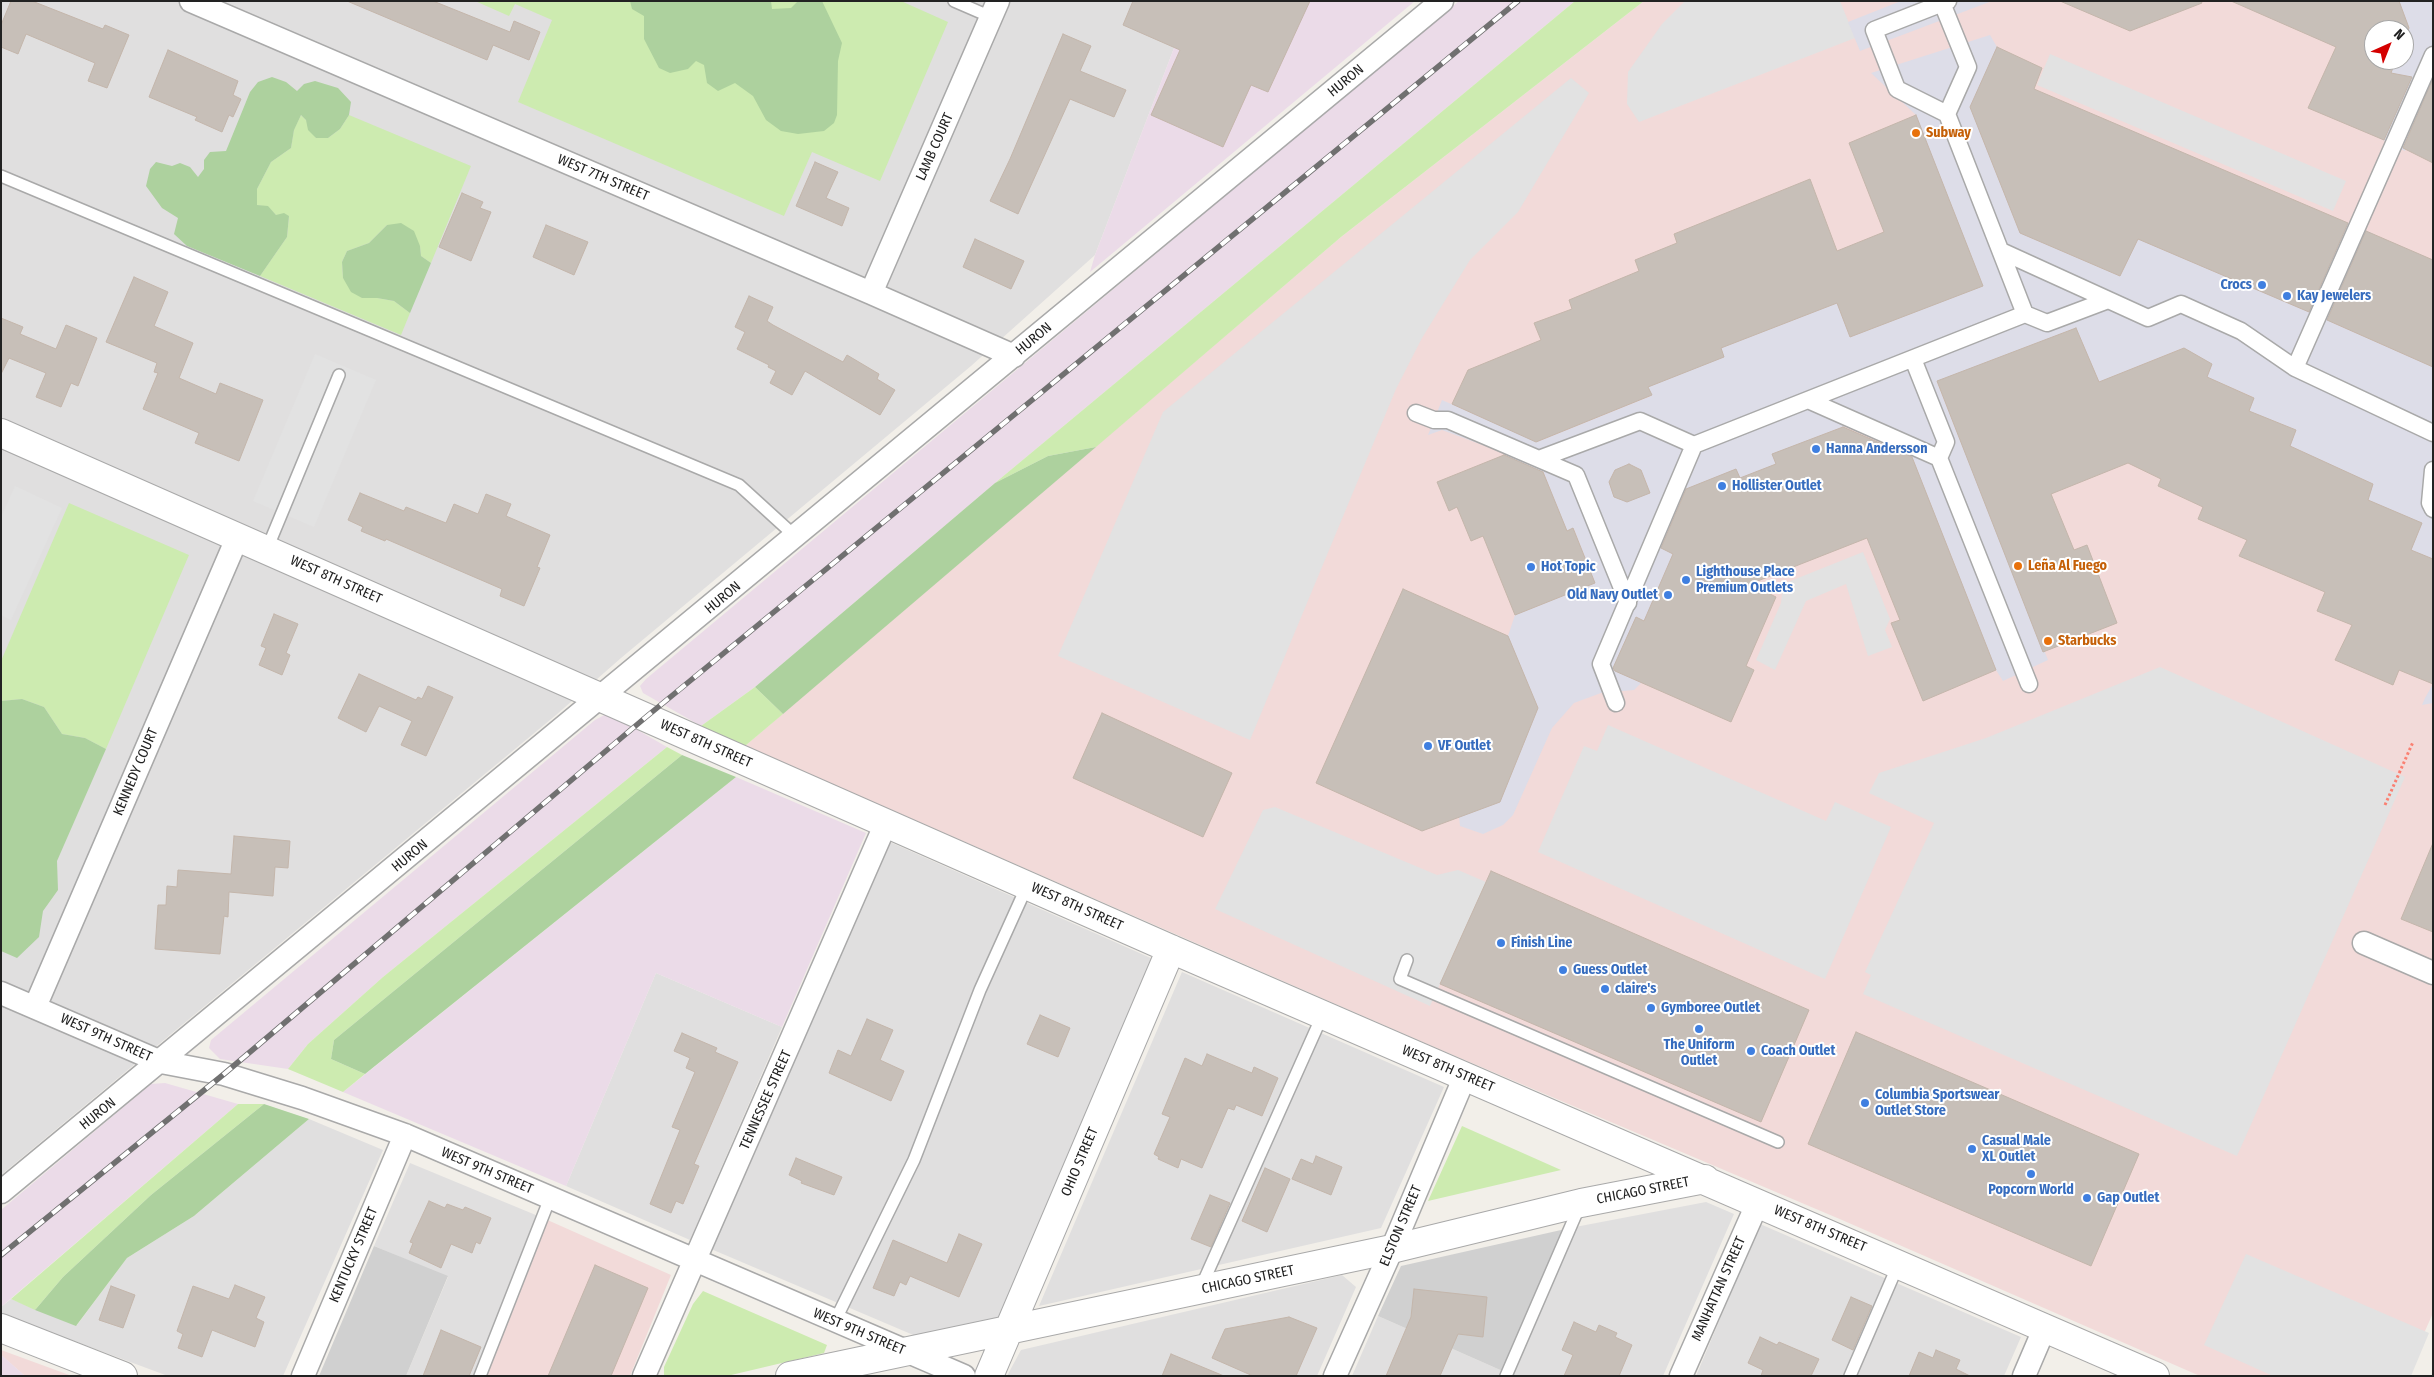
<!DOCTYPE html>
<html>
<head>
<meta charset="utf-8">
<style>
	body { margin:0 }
	#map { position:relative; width:2434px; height:1377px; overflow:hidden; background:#f2efe9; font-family:"Fira Sans Condensed",sans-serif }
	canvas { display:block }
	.frame { position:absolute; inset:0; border:2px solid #222; pointer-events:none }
	.north { position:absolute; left:2364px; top:20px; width:50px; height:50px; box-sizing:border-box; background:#fff; border:1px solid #a7a7a7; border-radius:50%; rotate:44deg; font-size:14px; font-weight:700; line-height:20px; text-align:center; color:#222 }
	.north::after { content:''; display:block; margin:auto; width:18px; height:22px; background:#d40000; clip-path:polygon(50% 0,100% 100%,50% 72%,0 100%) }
</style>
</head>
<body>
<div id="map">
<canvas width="2434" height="1377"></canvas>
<div class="frame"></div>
<div class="north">N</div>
</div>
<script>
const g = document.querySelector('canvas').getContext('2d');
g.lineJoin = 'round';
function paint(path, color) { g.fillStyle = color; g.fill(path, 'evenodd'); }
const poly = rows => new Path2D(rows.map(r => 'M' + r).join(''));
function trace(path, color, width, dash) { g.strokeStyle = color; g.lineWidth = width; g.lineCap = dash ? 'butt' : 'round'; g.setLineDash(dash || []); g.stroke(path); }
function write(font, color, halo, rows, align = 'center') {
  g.font = font + ' "Fira Sans Condensed",sans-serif'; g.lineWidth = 4; g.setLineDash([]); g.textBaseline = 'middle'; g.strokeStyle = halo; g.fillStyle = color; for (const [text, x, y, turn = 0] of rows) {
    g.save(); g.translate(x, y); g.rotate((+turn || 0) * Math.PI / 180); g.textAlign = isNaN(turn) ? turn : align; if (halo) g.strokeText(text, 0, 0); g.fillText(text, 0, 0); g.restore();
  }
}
paint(poly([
	[1,1,1192,1,1095,255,971,366,621,658,556,715,1,1175],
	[890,842,1153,959,999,1318,918,1337,711,1249],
	[1182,972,1444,1087,1381,1228,1039,1306],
	[656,973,782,1027,690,1240,566,1186],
	[309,1119,383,1150,283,1376,168,1376,1,1314,1,1307,11,1299,77,1325,127,1258,194,1216],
	[410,1163,543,1218,480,1376,406,1376,448,1277,374,1246],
	[1706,1202,1734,1214,1663,1376,1352,1376,1378,1316,1507,1373,1570,1228],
	[1760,1224,2021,1337,2004,1376,1696,1376],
	[1342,1275,1356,1287,1317,1376,1007,1376,1021,1350]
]), '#e0dfdf');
paint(poly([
	[1644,1,2433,1,2433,1313,2405,1376,2200,1376,1842,1220,1427,1044,745,746,1341,237],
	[2374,30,2404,30,2404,60,2374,60],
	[543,1218,671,1275,630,1376,480,1376],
	[1,1350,72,1376,25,1376,1,1355]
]), '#f2dad9');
paint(poly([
	[1192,1,1415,1,1090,272,1095,255],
	[1459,1,1575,1,995,483,755,687,701,726,643,693,640,686,646,679],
	[608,713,667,747,383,977,308,1044,288,1069,220,1059,209,1048,211,1040,595,720],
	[736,777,866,833,782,1027,656,973,566,1186,343,1092],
	[165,1083,238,1104,1,1307,1,1210,151,1084],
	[1,1355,6,1359,25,1376,1,1376]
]), '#ebdbe8');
paint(poly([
	[1570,1228,1507,1373,1378,1316,1401,1266],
	[374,1246,448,1276,406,1376,319,1376]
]), '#d0d0d0');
paint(poly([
	[475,1,901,1,948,22,880,181,812,152,784,216,518,102,552,20,515,4,509,16],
	[1575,1,1644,1,1341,237,1096,447,1048,456,995,483],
	[301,115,306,120,316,138,328,138,340,129,349,115,471,166,431,263,421,256,420,246,387,225,369,243,347,251,342,262,343,278,362,298,377,298,394,301,410,313,401,335,260,276,287,237,289,216,276,215,268,207,257,205,257,189,271,162,291,148,294,129],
	[69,503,189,555,106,749,85,738,62,734,44,707,22,699,1,701,1,661],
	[755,687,783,714,745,746,701,726],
	[667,747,682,755,334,1040,331,1059,365,1074,343,1092,288,1069,308,1044,383,977],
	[238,1104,264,1104,151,1195,63,1277,35,1310,11,1299],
	[1462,1126,1561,1170,1428,1201],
	[703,1291,827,1345,824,1353,727,1376,664,1376,664,1367,693,1304]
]), '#cdebb0');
paint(poly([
	[630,1,771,1,772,9,791,8,798,1,822,1,842,43,838,61,837,115,834,123,824,131,798,134,781,131,766,120,753,96,735,83,718,91,707,83,704,65,696,61,688,69,670,73,659,68,644,39,644,16,632,9],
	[272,77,286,82,297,91,304,84,315,81,338,88,351,102,349,115,340,129,328,138,316,138,308,130,306,120,301,115,294,130,291,148,271,162,257,189,257,205,268,206,276,215,284,213,289,216,287,237,260,276,187,246,174,234,178,218,162,208,146,186,150,169,156,162,172,166,180,163,190,167,198,177,204,169,204,160,210,152,226,151,250,92,258,82],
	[401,223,414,231,420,246,421,256,431,263,410,313,394,301,377,298,362,298,351,292,343,278,342,262,347,251,369,243,387,225],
	[1096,447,783,714,755,687,995,483,1048,456],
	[22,699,44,707,62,734,85,738,106,749,57,861,58,890,43,911,39,937,17,958,1,951,1,701],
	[682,755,736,777,365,1074,331,1059,334,1040],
	[264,1104,309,1119,194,1216,127,1258,76,1326,35,1310,63,1277,151,1195]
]), '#add19e');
paint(poly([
	[1685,1,1840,1,1855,38,1639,122,1627,104,1628,72,1662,24],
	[2050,54,2346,181,2333,211,2037,85],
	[1571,78,1589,93,1518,212,1470,260,1422,338,1396,389,1250,740,1058,656,1163,412],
	[315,354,376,380,314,527,253,501],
	[15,486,62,508,11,620,1,615,1,517],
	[1863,552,1890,619,1885,630,1892,647,1868,656,1846,584,1806,601,1775,670,1756,660,1781,603,1783,584],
	[2160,667,2405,777,2237,1156,1863,994,1871,975,1865,972,1934,823,1869,793,1879,773,1986,738],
	[1608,725,1826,821,1835,802,1891,827,1825,979,1538,852,1584,746,1597,751],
	[1275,807,1437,875,1458,870,1486,882,1430,1006,1215,909,1263,810],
	[2246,1254,2429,1333,2411,1376,2273,1376,2204,1345]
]), '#e2e2e2');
paint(poly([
	[1901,1,1992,1,1860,51,1848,22],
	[2399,1,2433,1,2433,87,2405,151,2373,135,2400,75,2391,73,2396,60,2404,60,2404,41,2409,28],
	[1990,35,1997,47,1970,107,2020,233,2120,276,2138,239,2302,309,2341,220,2374,234,2333,323,2433,367,2433,559,2411,550,2421,523,2368,500,2373,484,2290,446,2296,430,2249,411,2253,397,2207,377,2212,364,2183,348,2099,382,2076,328,1937,382,2048,660,2003,681,1996,670,1910,452,1848,425,1773,454,1776,464,1740,478,1736,470,1681,491,1659,546,1673,554,1644,621,1636,617,1613,670,1641,683,1634,690,1601,693,1574,703,1552,728,1513,815,1503,825,1483,834,1460,826,1459,817,1500,802,1538,708,1508,636,1515,615,1595,583,1574,529,1567,531,1543,471,1519,481,1507,454,1442,430,1428,435,1442,400,1537,442,1651,396,1648,387,1723,357,1721,348,1837,303,1850,337,1982,286,1916,115,1871,73],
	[1629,464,1641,470,1647,484,1640,496,1614,497,1609,482,1615,470],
	[2433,684,2433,703,2422,705,2425,698]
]), '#dddde8');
const building = poly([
	[11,1,32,1,103,29,105,25,129,35,107,88,88,81,95,63,26,34,18,54,1,47,1,25,11,1],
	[347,1,433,1,510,32,514,21,540,32,529,60,493,45,487,60,347,1],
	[1133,1,1310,1,1268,92,1251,85,1223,147,1151,115,1180,50,1123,25,1133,1],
	[2060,1,2201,1,2202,3,2130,31,2060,1],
	[2231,1,2399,1,2409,28,2404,41,2404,30,2374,30,2374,60,2396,60,2391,73,2412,77,2384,140,2308,108,2336,47,2231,1],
	[1063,34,1091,46,1080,71,1126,90,1114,117,1070,99,1018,214,990,201,1010,159,1063,34],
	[1997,47,2042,68,2034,89,2348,223,2309,312,2138,239,2120,276,2020,233,1970,107,1997,47],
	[168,50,238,81,233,95,241,99,233,117,229,115,222,132,195,120,197,117,149,97,168,50],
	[2432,81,2433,81,2433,163,2403,148,2432,81],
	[1916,115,1983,286,1850,337,1837,303,1721,348,1724,357,1648,387,1652,395,1536,442,1452,404,1468,370,1541,340,1534,323,1572,309,1569,300,1639,271,1635,260,1677,243,1674,234,1810,179,1837,251,1884,232,1849,143,1916,115],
	[815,162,838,172,826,198,849,208,842,226,796,206,815,162],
	[462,193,483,202,480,208,491,212,471,261,439,247,462,193],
	[546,225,588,242,574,275,533,257,546,225],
	[2366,231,2433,260,2433,367,2327,320,2366,231],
	[975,239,1024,261,1011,289,963,267,975,239],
	[134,277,168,292,154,326,193,343,179,378,216,394,220,383,263,400,239,461,195,443,199,433,143,409,158,373,154,372,157,363,106,342,134,277],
	[749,296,773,307,767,321,773,325,843,362,847,355,879,374,877,379,895,390,880,415,805,371,792,395,770,383,776,371,768,367,769,365,737,349,745,332,735,327,749,296],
	[1,318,23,327,20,334,56,349,66,325,97,338,78,386,71,383,61,407,36,397,46,373,9,358,1,374,1,318],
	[2076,328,2099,382,2184,348,2212,364,2207,377,2254,398,2249,411,2296,430,2290,446,2373,484,2368,500,2422,523,2411,550,2433,559,2433,684,2399,670,2393,685,2335,660,2352,625,2317,611,2325,592,2239,556,2247,540,2198,519,2203,507,2158,486,2161,479,2128,463,2051,494,2074,550,2087,545,2117,623,2043,652,1937,381,2076,328],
	[1843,427,1912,457,1996,670,1923,701,1891,623,1900,620,1867,538,1750,584,1776,597,1746,666,1754,670,1731,722,1615,671,1613,668,1636,617,1644,621,1673,554,1661,548,1686,489,1736,469,1740,478,1776,464,1772,454,1843,427],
	[1504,455,1543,472,1567,531,1573,528,1595,583,1515,615,1483,536,1471,541,1457,507,1449,511,1437,482,1504,455],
	[1629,464,1641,470,1650,493,1627,502,1614,497,1609,482,1615,470,1629,464],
	[360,493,404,511,406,507,446,523,454,504,478,514,486,494,511,504,506,516,550,535,537,567,540,568,524,606,500,596,502,589,386,539,385,541,361,531,363,527,348,520,360,493],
	[1403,589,1508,636,1538,708,1500,802,1422,831,1316,783,1403,589],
	[274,614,298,624,286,653,290,655,282,675,259,665,266,648,261,646,274,614],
	[359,674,416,700,418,697,422,699,428,686,453,697,426,756,401,745,412,721,379,706,366,732,338,718,359,674],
	[1102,713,1232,773,1203,837,1073,778,1102,713],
	[234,836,290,841,288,868,275,867,273,896,229,892,228,917,224,916,220,954,155,949,158,905,166,905,167,886,177,887,178,870,231,874,234,836],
	[2433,843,2433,932,2401,919,2433,843],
	[1491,871,1809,1010,1761,1122,1440,984,1491,871],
	[1040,1015,1070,1028,1058,1057,1027,1044,1040,1015],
	[867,1019,893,1030,880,1060,904,1071,891,1101,829,1073,838,1050,851,1056,867,1019],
	[1856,1032,2139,1154,2091,1266,1808,1144,1856,1032],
	[682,1033,717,1048,715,1052,738,1062,694,1164,699,1166,683,1204,676,1201,671,1213,650,1204,680,1130,672,1127,695,1072,686,1068,690,1058,674,1051,682,1033],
	[1207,1054,1252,1073,1254,1067,1278,1078,1262,1116,1236,1105,1234,1110,1228,1108,1202,1168,1181,1159,1178,1168,1158,1159,1159,1157,1154,1154,1170,1117,1162,1114,1185,1058,1202,1066,1207,1054],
	[1316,1156,1342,1167,1331,1195,1292,1179,1301,1159,1313,1164,1316,1156],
	[796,1158,842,1177,834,1195,801,1183,802,1181,789,1175,796,1158],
	[1265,1168,1290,1179,1267,1232,1242,1221,1265,1168],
	[1210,1195,1230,1203,1211,1247,1191,1239,1210,1195],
	[429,1201,445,1208,447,1204,463,1210,465,1207,491,1218,480,1244,476,1242,472,1253,451,1244,441,1268,409,1253,413,1243,410,1242,429,1201],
	[959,1234,982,1244,959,1297,910,1276,906,1285,900,1282,894,1296,873,1288,893,1240,947,1263,959,1234],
	[595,1265,648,1288,611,1376,548,1376,595,1265],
	[235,1285,265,1297,256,1318,264,1322,255,1347,212,1330,202,1357,178,1348,183,1334,177,1331,193,1286,229,1299,235,1285],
	[111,1286,135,1295,123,1328,99,1320,111,1286],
	[1414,1289,1487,1297,1483,1337,1458,1334,1440,1376,1386,1376,1411,1317,1414,1289],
	[1851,1297,1872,1306,1853,1350,1832,1340,1851,1297],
	[1289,1317,1317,1328,1296,1376,1253,1376,1212,1358,1225,1329,1289,1317],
	[1574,1322,1596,1332,1599,1325,1617,1333,1615,1337,1632,1345,1619,1376,1564,1376,1573,1355,1562,1350,1574,1322],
	[441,1330,481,1347,469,1376,423,1376,441,1330],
	[1760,1337,1777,1345,1779,1342,1819,1359,1811,1376,1761,1376,1763,1370,1748,1363,1760,1337],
	[1936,1350,1960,1360,1956,1369,1970,1376,1909,1376,1919,1352,1933,1358,1936,1350],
	[1171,1354,1224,1376,1162,1376,1171,1354]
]);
paint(building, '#c7bfb8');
trace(building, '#c4b6ab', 1);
const service = poly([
	[954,1,991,17],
	[1,176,739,485,796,537],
	[267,549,339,375],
	[1407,960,1400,979,1778,1142],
	[1201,1287,1323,1014],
	[835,1321,914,1160,980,990,1027,886],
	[480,1376,550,1198],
	[1506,1376,1580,1205],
	[1850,1376,1898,1265]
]);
const pedestrian = poly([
	[1942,3,1968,67,1947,114,2025,314],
	[1947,114,1897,89,1874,30,1948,1],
	[2001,251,2148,318,2181,304,2241,331,2295,368,2433,433],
	[1913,359,1946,442,1939,458,2029,684],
	[2295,368,2433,55],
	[1808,400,1939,458],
	[1416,413,1434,420,1448,420,1576,475,1628,603],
	[1539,459,1640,421,1694,445],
	[2433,470,2430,503,2433,509],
	[1616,703,1601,664,1694,445,2025,314,2047,323,2108,300]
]);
const minor = poly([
	[191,1,871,293,1014,356],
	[871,293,998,1],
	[2364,943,2433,973],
	[1,993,161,1062,224,1074,302,1098,405,1135,964,1376],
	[35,1007,238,536],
	[1,1192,1442,1],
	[303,1376,405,1135],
	[644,1376,886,823],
	[1335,1376,1392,1249,1465,1076],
	[1681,1376,1758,1202],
	[2024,1376,2045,1327]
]);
const tertiary = poly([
	[1,433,1171,949,2155,1376],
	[1,1328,123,1376],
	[790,1376,1392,1249,1581,1203,1705,1179],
	[989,1376,1171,949]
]);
trace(service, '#a9a9a9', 14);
trace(pedestrian, '#a9a9a9', 19);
trace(minor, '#a9a9a9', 25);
trace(tertiary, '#a9a9a9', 30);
trace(poly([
	[2385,805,2413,742]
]), '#fa8072', 3, [2.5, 2.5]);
trace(service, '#fff', 11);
trace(pedestrian, '#fff', 16);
trace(minor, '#fff', 22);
trace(tertiary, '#fff', 28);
const rail = poly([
	[1,1255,224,1074,646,717,1518,1]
]);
trace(rail, '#707070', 5.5);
trace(rail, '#fff', 4, [11]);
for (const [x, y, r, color] of [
	[1916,133,5,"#e8710a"],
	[2262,285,5,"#3f7fe0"],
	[2287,296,5,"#3f7fe0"],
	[1816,449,5,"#3f7fe0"],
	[1722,486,5,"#3f7fe0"],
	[2018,566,5,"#e8710a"],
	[1531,567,5,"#3f7fe0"],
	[1686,580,5,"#3f7fe0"],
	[1668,595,5,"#3f7fe0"],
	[2048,641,5,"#e8710a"],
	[1428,746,5,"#3f7fe0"],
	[1501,943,5,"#3f7fe0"],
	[1563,970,5,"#3f7fe0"],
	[1605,989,5,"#3f7fe0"],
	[1651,1008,5,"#3f7fe0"],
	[1699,1029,5,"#3f7fe0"],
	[1751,1051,5,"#3f7fe0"],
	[1865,1103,5,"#3f7fe0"],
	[1972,1149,5,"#3f7fe0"],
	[2031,1174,5,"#3f7fe0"],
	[2087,1198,5,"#3f7fe0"]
]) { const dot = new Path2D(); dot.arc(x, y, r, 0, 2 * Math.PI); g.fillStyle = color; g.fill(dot); trace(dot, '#fff', 2); }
write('14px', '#222', '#fff', [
	["HURON",1346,81,-40],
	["LAMB COURT",935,147,-66],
	["WEST 7TH STREET",603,178,23],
	["HURON",1034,339,-40],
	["WEST 8TH STREET",336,580,24],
	["HURON",723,598,-40],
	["WEST 8TH STREET",706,744,24],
	["KENNEDY COURT",136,772,-67],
	["HURON",410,856,-40],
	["WEST 8TH STREET",1077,907,24],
	["WEST 9TH STREET",106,1038,24],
	["WEST 8TH STREET",1448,1069,23],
	["TENNESSEE STREET",766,1100,-66],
	["HURON",98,1114,-39],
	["OHIO STREET",1080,1162,-67],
	["WEST 9TH STREET",487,1171,23],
	["CHICAGO STREET",1643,1191,-11],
	["ELSTON STREET",1401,1226,-67],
	["WEST 8TH STREET",1820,1229,23],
	["KENTUCKY STREET",354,1255,-67],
	["CHICAGO STREET",1248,1280,-12],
	["MANHATTAN STREET",1719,1289,-66],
	["WEST 9TH STREET",859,1332,23]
]);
write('bold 14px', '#c56008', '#fff', [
	["Subway",1926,133],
	["Leña Al Fuego",2028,566],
	["Starbucks",2058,641]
], 'left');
write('bold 14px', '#366cbe', '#fff', [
	["Crocs",2252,285,"right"],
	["Kay Jewelers",2297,296],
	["Hanna Andersson",1826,449],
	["Hollister Outlet",1732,486],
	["Hot Topic",1541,567],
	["Lighthouse Place",1696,572],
	["Premium Outlets",1696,588],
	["Old Navy Outlet",1658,595,"right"],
	["VF Outlet",1438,746],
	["Finish Line",1511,943],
	["Guess Outlet",1573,970],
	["claire's",1615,989],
	["Gymboree Outlet",1661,1008],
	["The Uniform",1699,1045,"center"],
	["Outlet",1699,1061,"center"],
	["Coach Outlet",1761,1051],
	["Columbia Sportswear",1875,1095],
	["Outlet Store",1875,1111],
	["Casual Male",1982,1141],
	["XL Outlet",1982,1157],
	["Popcorn World",2031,1190,"center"],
	["Gap Outlet",2097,1198]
], 'left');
</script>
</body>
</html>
